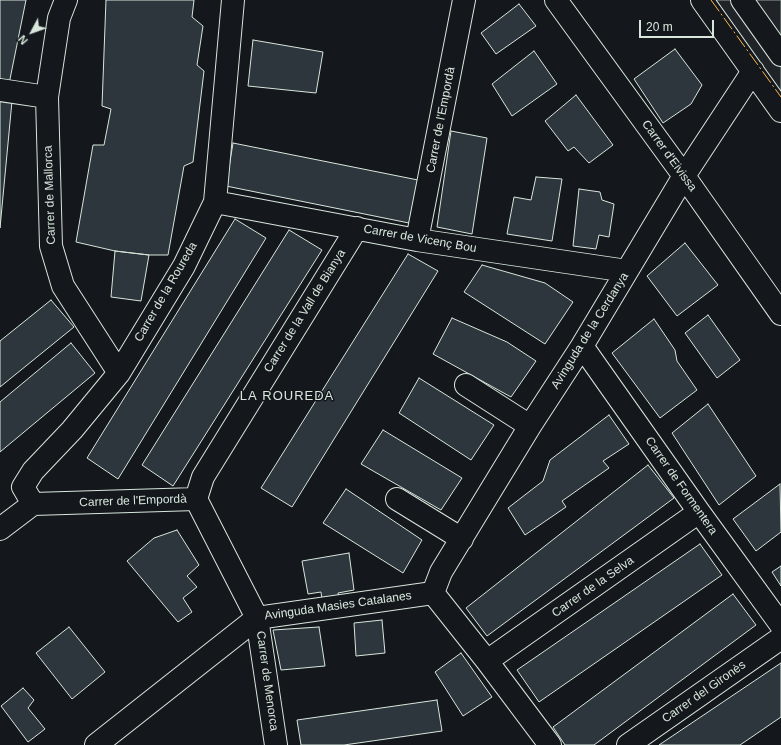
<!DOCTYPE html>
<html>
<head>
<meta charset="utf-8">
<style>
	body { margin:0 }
	#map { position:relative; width:781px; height:745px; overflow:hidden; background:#14181c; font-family:Helvetica,sans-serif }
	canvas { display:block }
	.north { position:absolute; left:12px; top:12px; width:40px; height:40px; -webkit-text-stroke:3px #14181c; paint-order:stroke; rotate:229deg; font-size:11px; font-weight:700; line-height:16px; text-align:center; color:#d8e6dc }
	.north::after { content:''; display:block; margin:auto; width:14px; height:18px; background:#d8e6dc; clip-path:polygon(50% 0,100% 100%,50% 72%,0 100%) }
	.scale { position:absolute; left:639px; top:20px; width:75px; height:18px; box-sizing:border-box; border:2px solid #d8e6dc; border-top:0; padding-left:5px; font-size:12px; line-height:14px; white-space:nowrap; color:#d8e6dc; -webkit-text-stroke:3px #14181c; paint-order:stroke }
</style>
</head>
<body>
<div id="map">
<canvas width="781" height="745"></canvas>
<div class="north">N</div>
<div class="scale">20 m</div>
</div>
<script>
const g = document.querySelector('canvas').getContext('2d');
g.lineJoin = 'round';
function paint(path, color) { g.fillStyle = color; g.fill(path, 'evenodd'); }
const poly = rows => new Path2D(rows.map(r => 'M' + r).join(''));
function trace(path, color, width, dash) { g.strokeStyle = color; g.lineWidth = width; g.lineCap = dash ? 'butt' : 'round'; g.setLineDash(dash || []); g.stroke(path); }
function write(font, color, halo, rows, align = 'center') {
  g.font = font + ' Helvetica,sans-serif'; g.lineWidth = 3; g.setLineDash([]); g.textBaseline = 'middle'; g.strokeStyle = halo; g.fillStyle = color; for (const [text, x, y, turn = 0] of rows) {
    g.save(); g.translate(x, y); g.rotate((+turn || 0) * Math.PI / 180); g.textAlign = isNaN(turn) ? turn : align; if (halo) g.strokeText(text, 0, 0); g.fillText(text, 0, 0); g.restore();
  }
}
const green = poly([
	[716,0,781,0,781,94,775,85,716,0]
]);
paint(green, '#202428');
trace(green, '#939e99', 1);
const building = poly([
	[0,0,26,0,9,84,0,82,0,0],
	[106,0,194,0,192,17,203,26,197,65,204,71,193,162,184,166,168,255,149,255,115,251,76,242,93,145,104,145,111,109,102,106,106,0],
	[519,4,536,26,496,54,481,33,519,4],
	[253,40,323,52,316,93,248,86,253,40],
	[675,49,702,85,691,104,663,123,634,79,675,49],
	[534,51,557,84,512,116,492,84,534,51],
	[576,95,613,145,589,163,574,147,568,151,545,121,576,95],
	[0,99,12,101,0,228,0,99],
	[451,131,487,138,472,234,437,227,451,131],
	[233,143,418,180,409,223,226,186,233,143],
	[536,177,562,179,552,241,507,234,514,197,531,200,536,177],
	[579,189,600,192,602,200,614,204,609,237,599,235,596,249,573,246,579,189],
	[235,219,266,238,118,479,87,458,235,219],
	[289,230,322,250,173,486,142,465,289,230],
	[685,243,718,285,677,316,647,276,685,243],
	[115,251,149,255,141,301,111,297,115,251],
	[408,254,438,271,292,507,261,488,408,254],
	[482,265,545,283,573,302,545,344,464,292,482,265],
	[51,300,74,327,0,387,0,341,51,300],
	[708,315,740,360,717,378,685,333,708,315],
	[452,318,507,342,536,361,511,397,433,354,452,318],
	[654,319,675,350,677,361,697,390,660,418,612,353,654,319],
	[71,343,95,373,0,452,0,402,71,343],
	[419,378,494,425,471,460,399,413,419,378],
	[708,404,756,476,719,505,672,433,708,404],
	[609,415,629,444,603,461,609,468,562,501,566,507,525,535,508,508,543,481,550,460,609,415],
	[383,430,462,478,441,510,361,464,383,430],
	[648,465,674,498,487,636,466,608,648,465],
	[780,484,781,532,756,551,733,519,780,484],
	[346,489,422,540,403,573,323,523,346,489],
	[177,530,199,565,187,576,197,587,183,598,192,612,178,622,127,561,154,538,177,530],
	[700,544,722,575,539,702,517,670,700,544],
	[349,553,354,590,338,593,339,597,322,600,321,592,308,594,302,561,349,553],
	[781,566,781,586,772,572,781,566],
	[733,594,756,625,594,745,565,745,553,727,733,594],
	[382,620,385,653,356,656,354,623,382,620],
	[69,627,105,672,72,699,36,653,69,627],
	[319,627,325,666,281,670,273,630,319,627],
	[461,653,492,697,463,716,435,672,461,653],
	[781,663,781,717,740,745,659,745,781,663],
	[23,688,34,700,28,708,45,729,28,742,1,706,23,688],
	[437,700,442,731,344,745,301,745,297,720,437,700]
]);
paint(building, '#2c363c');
trace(building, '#d8e6dc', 1);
const street = poly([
	[66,0,59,18,47,97,51,246,63,286,119,373],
	[556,0,684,176,781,314],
	[702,0,781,111],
	[0,90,47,97],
	[215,202,417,240,627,271],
	[417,240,464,0],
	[582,346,699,512,781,625],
	[466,385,530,426],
	[196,499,203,477,357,228],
	[397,499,462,539],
	[33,504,196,499,257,618,276,745],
	[0,529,33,504,23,487,33,471,72,430,119,373,184,266,215,202,233,0],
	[433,593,441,572,530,426,582,346,684,176,753,71],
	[487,661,699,512],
	[96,745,257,618,433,593,487,661,550,745],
	[628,745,781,638]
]);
const primary = poly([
	[742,0,781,55]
]);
trace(street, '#d8e6dc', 24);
trace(primary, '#d8e6dc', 24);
trace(street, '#14181c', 22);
trace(primary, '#14181c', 22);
trace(poly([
	[711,0,781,97]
]), '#ffb74d', 1, [14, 3, 2, 3]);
write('12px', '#d8e6dc', '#14181c', [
	["Carrer de l'Empordà",441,120,-79],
	["Carrer d'Eivissa",669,156,54],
	["Carrer de Mallorca",50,195,-92],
	["Carrer de Vicenç Bou",420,239,10],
	["Carrer de la Roureda",166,292,-60],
	["Carrer de la Vall de Bianya",305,311,-58],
	["Avinguda de la Cerdanya",590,331,-58],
	["Carrer de Formentera",681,486,55],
	["Carrer de l'Empordà",133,501,-2],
	["Carrer de la Selva",593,587,-35],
	["Avinguda Masies Catalanes",338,606,-8],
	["Carrer de Menorca",267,681,82],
	["Carrer del Gironès",704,692,-35]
]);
g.letterSpacing = '1px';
write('13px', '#d8e6dc', '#14181c', [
	["LA ROUREDA",287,396]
]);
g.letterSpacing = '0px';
</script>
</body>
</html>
